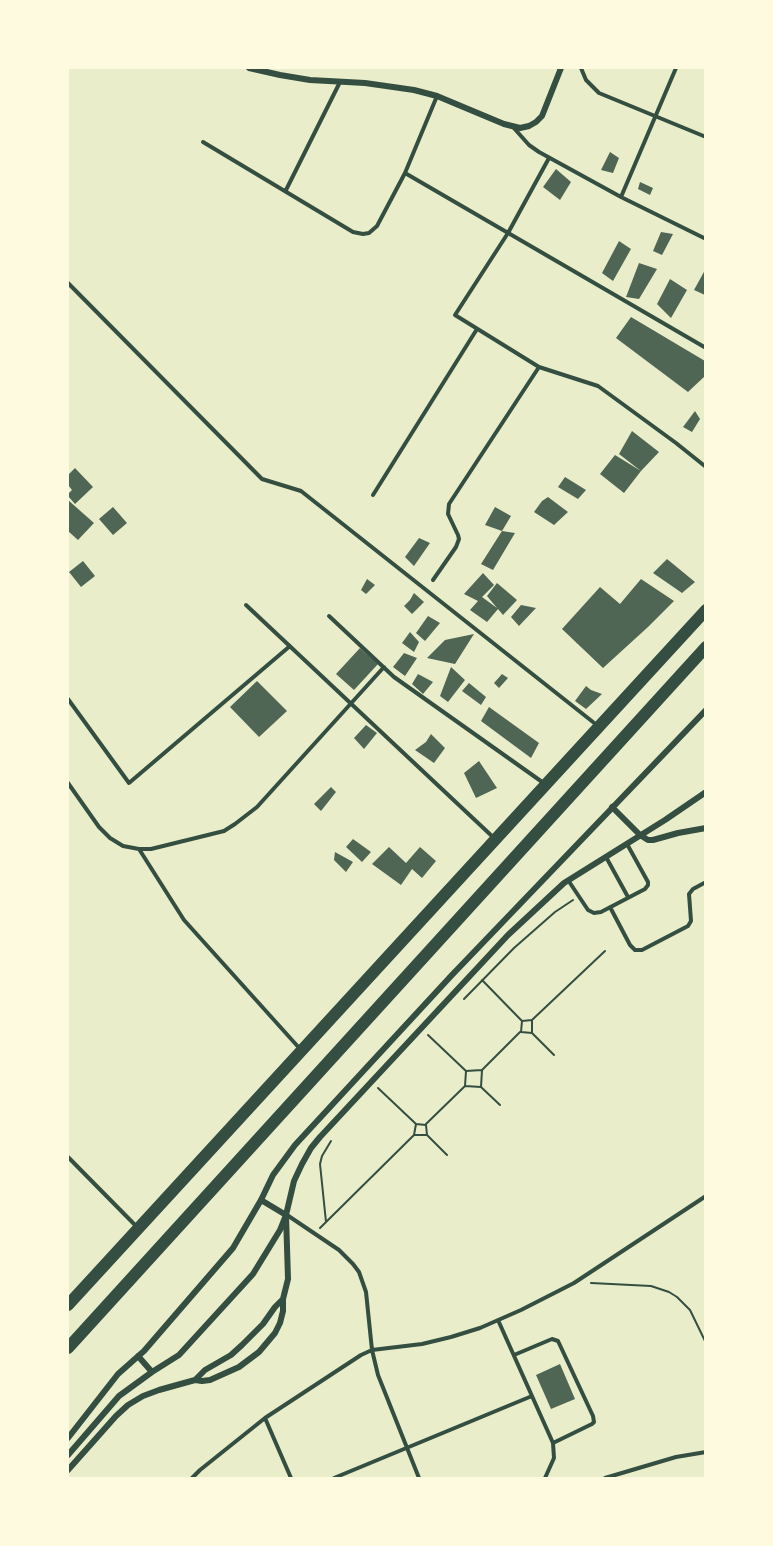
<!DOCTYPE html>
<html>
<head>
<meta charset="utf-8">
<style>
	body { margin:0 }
	#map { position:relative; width:773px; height:1546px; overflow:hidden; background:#e9edc9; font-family:Poppins,sans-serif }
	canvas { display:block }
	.frame { position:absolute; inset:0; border:69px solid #fefae0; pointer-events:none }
</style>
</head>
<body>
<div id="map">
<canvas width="773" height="1546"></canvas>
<div class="frame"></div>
</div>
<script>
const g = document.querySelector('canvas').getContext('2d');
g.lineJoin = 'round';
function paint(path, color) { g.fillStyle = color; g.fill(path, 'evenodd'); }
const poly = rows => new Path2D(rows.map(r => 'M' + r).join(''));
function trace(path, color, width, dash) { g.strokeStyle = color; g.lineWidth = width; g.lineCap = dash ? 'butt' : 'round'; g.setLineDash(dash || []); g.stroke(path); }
paint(poly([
	[610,152,619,158,613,173,601,170],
	[556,169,571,182,560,200,543,187],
	[640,182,653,188,650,195,638,189],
	[661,232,673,234,662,255,653,251],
	[619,241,631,249,613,281,602,273],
	[639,263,657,269,639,299,626,297],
	[705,270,705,295,694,290],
	[670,279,687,290,671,318,657,304],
	[631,317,705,361,705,376,688,392,616,338],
	[695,411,700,419,692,432,683,427],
	[632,431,659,452,641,471,619,454],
	[615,455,641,471,624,493,600,474],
	[75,468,93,487,75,504,68,496,68,494,72,490,68,485,68,475],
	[565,477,586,490,578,499,558,487],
	[548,497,568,512,554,525,534,512,542,501],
	[68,500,94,523,78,540,68,531],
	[113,507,127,523,113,535,99,519],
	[495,507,511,516,502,531,515,533,493,570,481,564,502,531,485,525],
	[419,538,430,543,414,566,405,557],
	[667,559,695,582,682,593,653,573],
	[83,561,95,576,81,587,69,572],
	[483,573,494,585,482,597,497,608,487,596,497,583,517,600,503,615,498,609,487,622,470,610,478,601,464,594],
	[367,579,375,585,366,594,361,590],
	[641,579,674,601,648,627,603,668,562,629,600,587,620,604],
	[414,593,424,602,412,614,404,606,410,600],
	[521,605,536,608,519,626,511,617],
	[428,616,440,623,425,641,416,633],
	[410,632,419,642,414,652,402,643],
	[474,634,455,664,427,658,445,640],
	[360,648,378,664,354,690,336,674],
	[404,653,417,658,405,676,393,667],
	[451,667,465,680,448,702,440,696],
	[418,674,433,682,423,694,412,684],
	[502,674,508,678,499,688,494,683],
	[257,681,287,711,259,737,230,707],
	[469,683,486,697,481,705,462,691],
	[586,686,591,690,602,694,586,709,575,701],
	[489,707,539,743,531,758,481,721],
	[366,725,377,733,364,749,354,738],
	[431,734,445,748,434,763,415,750,426,742],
	[479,761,497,788,476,798,464,773],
	[331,787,336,792,321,811,314,804],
	[353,839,371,852,362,862,346,847],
	[389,847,406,863,420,847,436,861,422,878,412,869,401,885,372,864],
	[335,852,353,862,346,872,334,860],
	[560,1364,575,1399,551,1409,536,1375]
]), '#4f6655');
trace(poly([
	[482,980,522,1021,532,1020,532,1033,521,1032,522,1021],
	[464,999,514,948,555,912,573,900],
	[532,1020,605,951],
	[532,1033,554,1055],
	[428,1035,466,1071,482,1070,481,1087,465,1086,466,1071],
	[482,1070,520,1032],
	[481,1087,500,1105],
	[378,1088,416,1124,426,1125,427,1135,414,1135,416,1124],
	[426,1124,465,1086],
	[427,1135,447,1155],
	[326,1222,320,1164,322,1156,331,1141],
	[320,1228,414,1135],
	[591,1283,651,1286,669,1292,677,1297,690,1310,706,1343]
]), '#344e41', 2);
trace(poly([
	[581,68,586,80,599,93,706,137],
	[513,127,529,145,539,152,621,197,706,239],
	[203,142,353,232,363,234,369,233,377,226,405,173,437,96],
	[549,158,508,233,455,315,539,367,598,386,676,443,706,467],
	[405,173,706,348],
	[286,190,340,82],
	[621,197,676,68],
	[68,283,262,479,301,491,598,726],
	[373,495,477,329],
	[433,580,456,547,459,539,458,535,448,514,449,504,539,367],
	[246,605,494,838],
	[329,616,394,677,545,784],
	[68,699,129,783,290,646],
	[68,783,99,827,110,838,123,846,139,849,151,849,224,831,235,824,257,807,384,667],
	[139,849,184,920,301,1050],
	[606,857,628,897],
	[568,880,588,910,594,913,601,912,645,889,648,885,648,882,627,844],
	[610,907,630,945,635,950,642,950,688,926,691,921,689,894,693,889,706,882],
	[68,1157,137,1227],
	[287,1215,339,1250,353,1264,359,1272,366,1292,372,1350,378,1375,419,1478],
	[498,1320,553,1443,554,1458,545,1478],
	[514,1355,552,1339,558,1341,593,1416,594,1422,592,1424,553,1443],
	[265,1418,291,1478],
	[192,1478,200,1470,265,1418,361,1355,372,1350,422,1344,451,1337,480,1328,521,1310,574,1283,706,1196],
	[334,1478,532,1396],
	[605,1478,676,1457,706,1452]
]), '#344e41', 4);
trace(poly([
	[249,68,280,75,310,80,365,83,414,90,437,96,504,124,520,128,529,126,536,122,542,116,561,68],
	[612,807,640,835,648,840,653,840,678,833,706,828],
	[138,1356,152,1372],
	[195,1380,205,1370,231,1355,242,1345,263,1324,275,1307,283,1299],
	[68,1438,118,1374,144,1351,233,1248,261,1200,273,1175,295,1145,451,976,706,710],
	[68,1455,119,1396,152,1372,179,1355,253,1274,280,1230,286,1215,294,1181,302,1164,311,1148,320,1137,508,935,564,883,665,820,706,792],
	[68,1470,116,1416,128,1405,143,1396,159,1390,195,1380,202,1381,210,1380,239,1367,259,1352,275,1333,280,1323,283,1311,283,1299,288,1279,286,1215,261,1200]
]), '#344e41', 6);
trace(poly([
	[68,1305,706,610],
	[68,1348,706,647]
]), '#344e41', 12);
</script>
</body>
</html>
